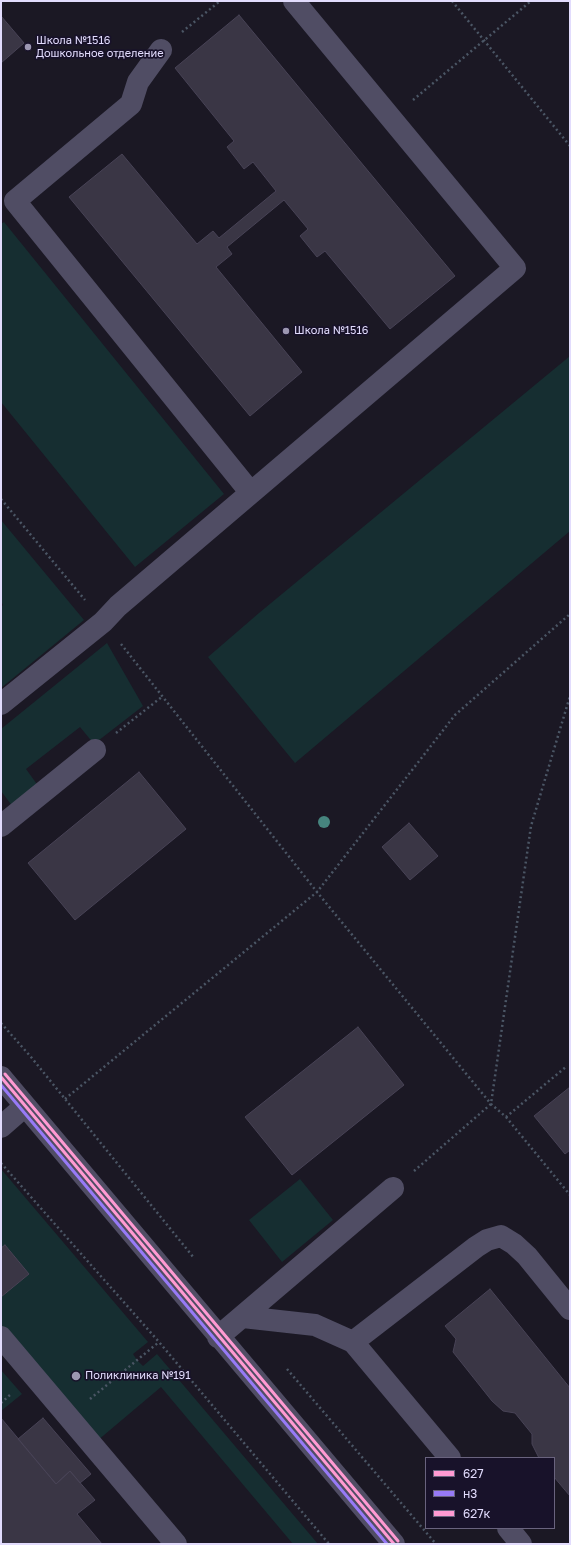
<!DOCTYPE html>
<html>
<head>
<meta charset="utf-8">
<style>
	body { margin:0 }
	#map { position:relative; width:571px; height:1545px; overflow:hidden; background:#1b1824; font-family:"Golos Text",sans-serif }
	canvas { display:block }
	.frame { position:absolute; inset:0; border:2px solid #e2dcfd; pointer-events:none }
	.legend { position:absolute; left:425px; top:1457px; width:130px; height:72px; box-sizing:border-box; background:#18122a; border:1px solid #69637e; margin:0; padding:5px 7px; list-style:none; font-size:12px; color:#e2dcfd }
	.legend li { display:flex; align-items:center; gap:8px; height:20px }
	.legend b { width:20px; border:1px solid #69637e }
</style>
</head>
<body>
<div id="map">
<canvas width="571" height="1545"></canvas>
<div class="frame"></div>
<ul class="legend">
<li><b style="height:5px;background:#ff9ad2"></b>627</li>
<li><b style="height:5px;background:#977af6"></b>н3</li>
<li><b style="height:5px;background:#ff9ad2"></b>627к</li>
</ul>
</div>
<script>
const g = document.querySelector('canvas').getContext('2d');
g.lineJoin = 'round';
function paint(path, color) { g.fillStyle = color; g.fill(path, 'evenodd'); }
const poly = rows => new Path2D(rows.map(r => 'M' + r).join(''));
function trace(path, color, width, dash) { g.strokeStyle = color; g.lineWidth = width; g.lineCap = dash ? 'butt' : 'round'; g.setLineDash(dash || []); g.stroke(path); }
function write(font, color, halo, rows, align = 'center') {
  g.font = font + ' "Golos Text",sans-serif'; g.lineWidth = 3.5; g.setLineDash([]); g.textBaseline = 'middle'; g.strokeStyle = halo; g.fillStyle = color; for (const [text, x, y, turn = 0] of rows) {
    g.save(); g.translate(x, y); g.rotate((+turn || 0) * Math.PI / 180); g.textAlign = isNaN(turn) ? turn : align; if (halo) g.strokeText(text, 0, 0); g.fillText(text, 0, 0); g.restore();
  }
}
paint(poly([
	[4,222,224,494,135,567,1,402,1,224],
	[570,356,570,531,295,763,208,657,259,613],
	[1,520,84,620,1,688,1,607,3,605,1,601],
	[107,643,143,706,94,744,80,727,26,769,39,787,13,807,1,791,1,729],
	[1,1169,148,1342,133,1354,137,1360,143,1366,157,1354,318,1544,293,1544,161,1387,97,1441,1,1326,1,1297,29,1274,5,1245,1,1248],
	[300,1179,333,1220,282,1262,249,1220],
	[1,1370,22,1394,1,1411]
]), '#162e31');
const building = poly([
	[239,15,455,276,390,329,325,251,317,257,300,236,308,229,284,200,227,247,232,254,216,267,302,372,250,416,69,197,122,154,197,244,213,231,219,238,276,191,253,162,244,169,227,147,234,141,175,68,239,15],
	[1,16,24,43,1,63,1,16],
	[139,772,186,829,75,920,28,863,139,772],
	[409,823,438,856,410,880,382,847,409,823],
	[358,1027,404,1085,292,1175,245,1117,358,1027],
	[570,1087,570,1150,565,1154,534,1116,570,1087],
	[5,1245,29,1274,1,1297,1,1248,5,1245],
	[490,1289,570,1388,570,1496,554,1477,554,1458,539,1458,532,1444,532,1434,515,1413,503,1411,492,1401,453,1352,456,1339,445,1326,490,1289],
	[1,1418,56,1484,70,1471,95,1500,77,1514,102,1544,1,1544,1,1418],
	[43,1418,91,1474,80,1483,70,1471,56,1484,18,1439,43,1418]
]);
paint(building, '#3a3645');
trace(building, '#484356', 1);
trace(poly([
	[452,1,570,146],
	[182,32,220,1],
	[413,100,531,1],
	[1,499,85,600],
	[121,644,317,892,491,1104,506,1117,567,1066],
	[116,733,163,696],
	[1,1023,31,1057,194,1258],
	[65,1099,317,892,455,715,570,614],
	[506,1117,570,1195],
	[1,1163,159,1342,329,1544],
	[414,1171,491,1104,531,826,570,696],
	[287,1369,436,1544],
	[90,1399,159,1342],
	[1,1403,11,1394]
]), '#4b5665', 2.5, [2, 3]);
trace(poly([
	[161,50,138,82,131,104,15,201,251,493],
	[1,704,103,622,118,606,515,268,294,1],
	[1,826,95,750],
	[1,1077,394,1544],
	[1,1127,25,1106],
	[243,1317,315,1325,353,1342,476,1247,487,1240,501,1236,514,1244,527,1256,570,1309],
	[1,1337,176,1544],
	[218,1337,393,1188],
	[353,1342,450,1458],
	[508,1528,521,1544]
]), '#504d64', 22);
trace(poly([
	[1,1077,394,1544]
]), '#ff9ad2', 3);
trace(poly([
	[1,1085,387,1544]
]), '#977af6', 3);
trace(poly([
	[5,1074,398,1541]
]), '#ff9ad2', 3);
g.fillStyle = '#46847e';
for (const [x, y] of [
	[324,822]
]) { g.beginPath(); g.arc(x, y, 6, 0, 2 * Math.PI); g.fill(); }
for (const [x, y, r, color] of [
	[28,47,4,"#9c97b1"],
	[286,331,4,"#9c97b1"],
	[76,1376,5,"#9c97b1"]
]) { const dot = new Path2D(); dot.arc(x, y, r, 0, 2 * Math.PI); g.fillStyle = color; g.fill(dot); trace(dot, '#18122a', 1.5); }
write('11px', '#e2dcfd', '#18122a', [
	["Школа №1516",36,41],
	["Дошкольное отделение",36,54],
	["Школа №1516",294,331],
	["Поликлиника №191",85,1376]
], 'left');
</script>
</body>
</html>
